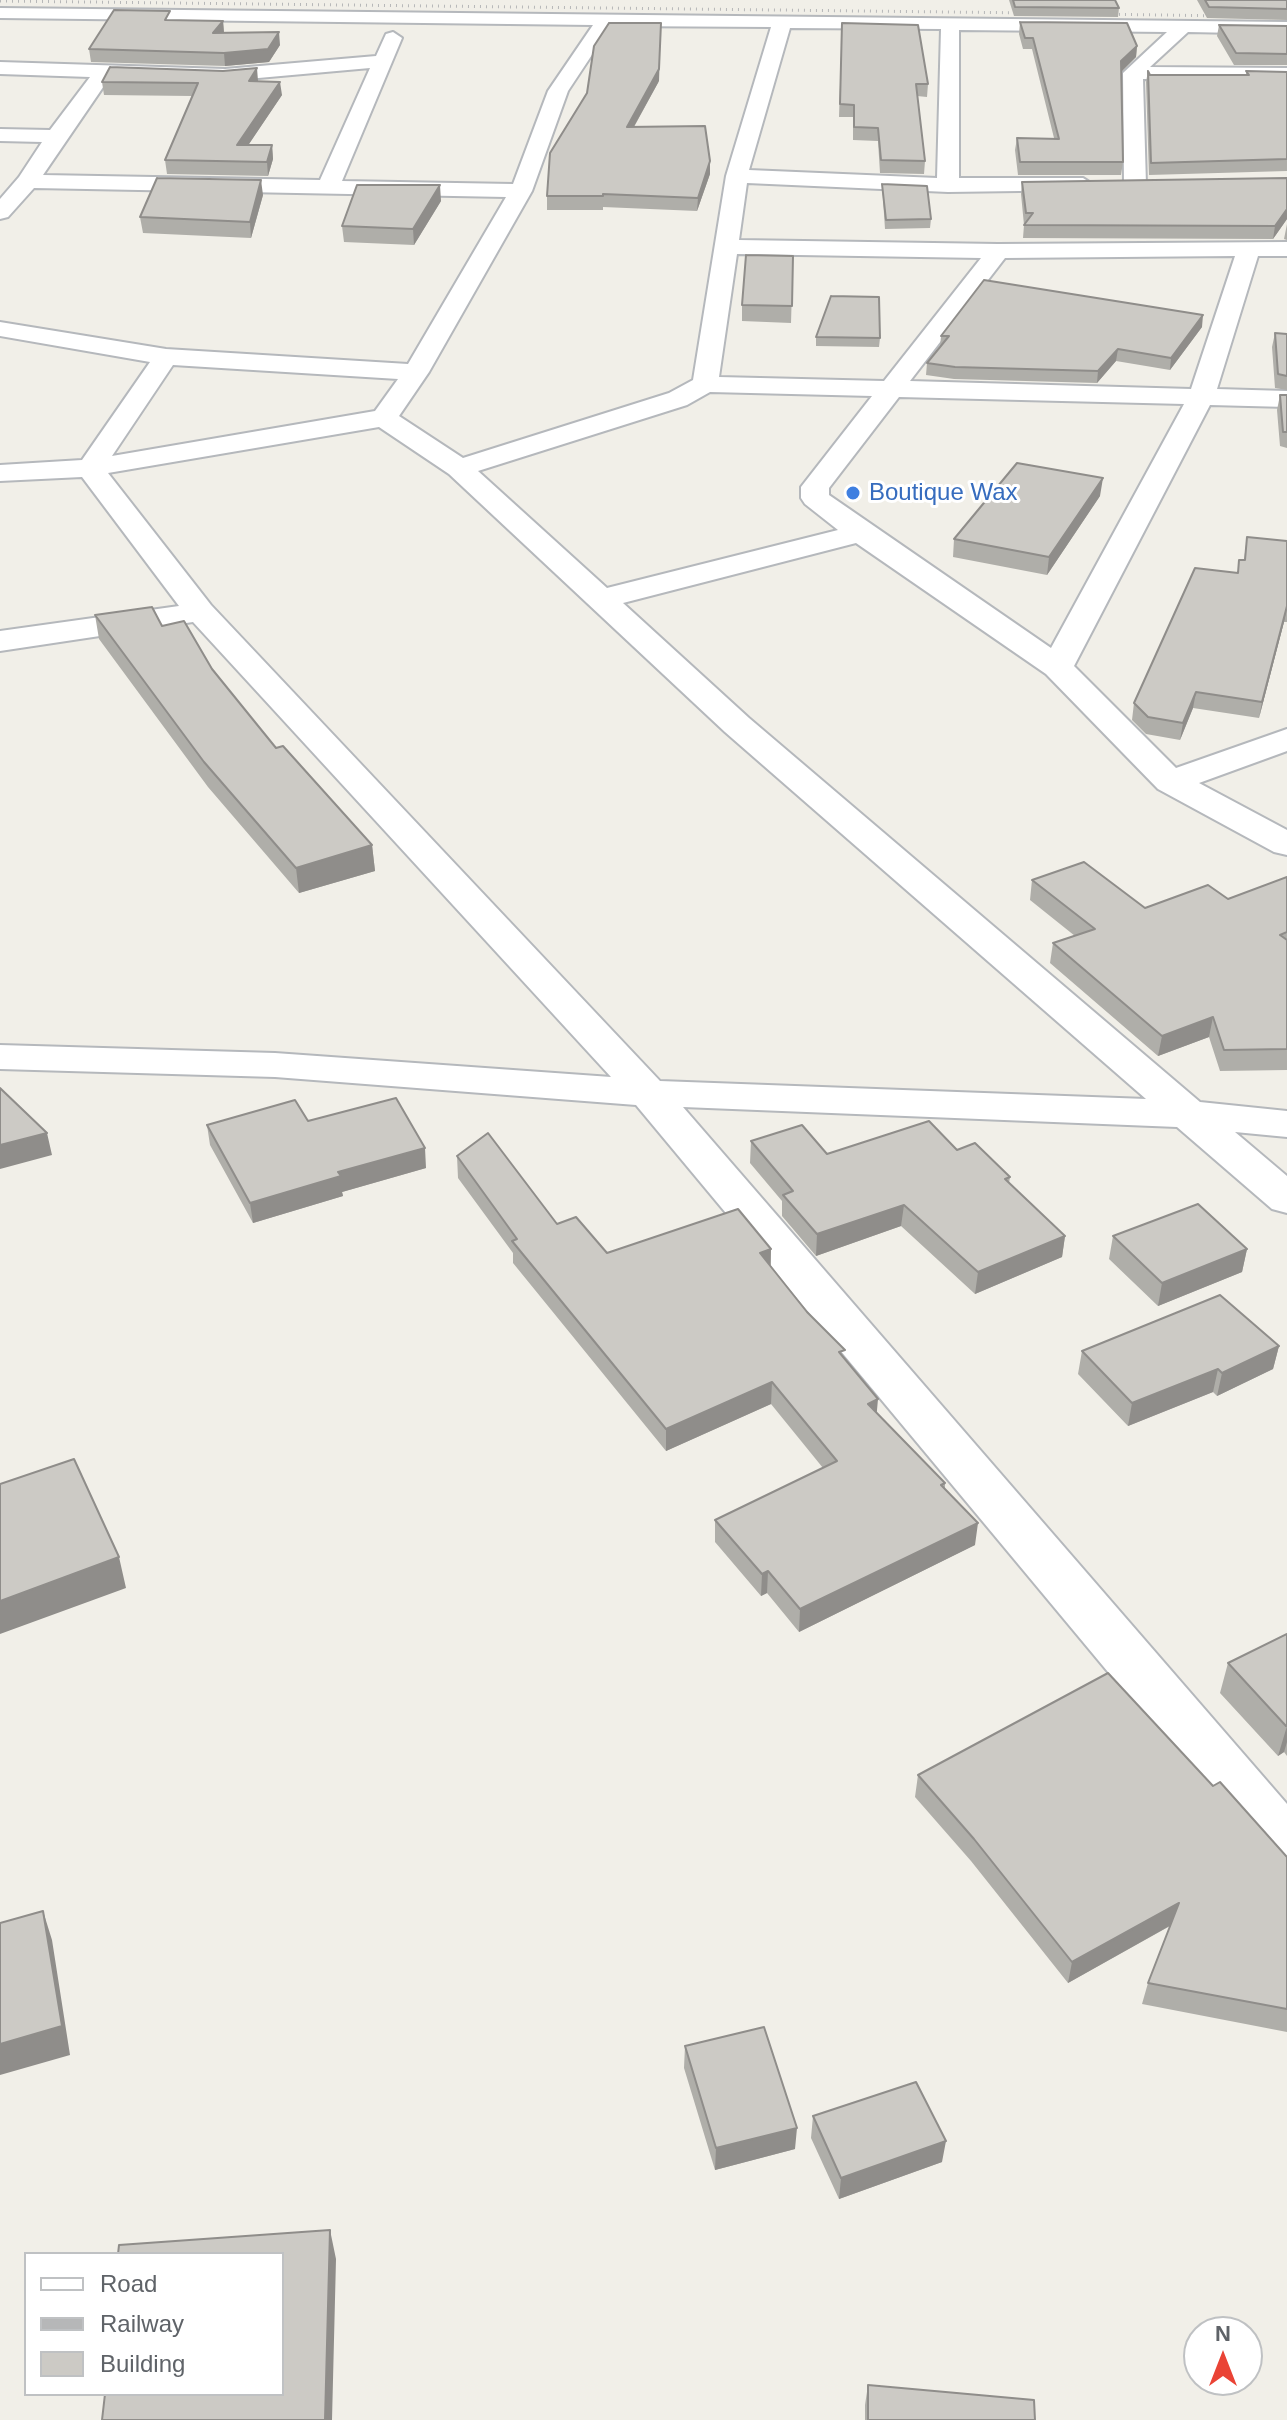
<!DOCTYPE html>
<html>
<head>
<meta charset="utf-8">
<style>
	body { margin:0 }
	#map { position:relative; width:1287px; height:2420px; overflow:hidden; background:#f1efe8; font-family:Helvetica,sans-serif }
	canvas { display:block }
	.legend { position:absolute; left:24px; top:2252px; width:260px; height:144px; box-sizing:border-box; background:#fff; border:2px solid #bfc1c3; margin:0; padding:10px 14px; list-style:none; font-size:24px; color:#5f6368 }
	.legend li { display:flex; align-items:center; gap:16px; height:40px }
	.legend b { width:40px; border:2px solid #bfc1c3 }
	.north { position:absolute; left:1183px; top:2316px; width:80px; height:80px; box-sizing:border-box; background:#fff; border:2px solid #bfc1c3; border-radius:50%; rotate:0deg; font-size:22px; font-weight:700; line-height:32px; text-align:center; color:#5f6368 }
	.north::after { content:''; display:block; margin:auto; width:28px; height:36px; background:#ea4335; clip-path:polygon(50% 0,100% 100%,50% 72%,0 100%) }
</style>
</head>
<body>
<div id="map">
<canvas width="1287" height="2420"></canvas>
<ul class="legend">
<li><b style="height:10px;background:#fff"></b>Road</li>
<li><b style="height:10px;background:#b6b7b8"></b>Railway</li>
<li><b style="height:22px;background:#cccac5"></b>Building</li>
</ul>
<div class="north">N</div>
</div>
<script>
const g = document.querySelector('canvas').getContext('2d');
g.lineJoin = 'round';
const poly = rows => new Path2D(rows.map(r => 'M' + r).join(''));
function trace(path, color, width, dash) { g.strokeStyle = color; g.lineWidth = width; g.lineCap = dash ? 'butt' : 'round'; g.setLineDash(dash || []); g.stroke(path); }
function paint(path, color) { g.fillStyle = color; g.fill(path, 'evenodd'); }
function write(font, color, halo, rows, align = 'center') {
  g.font = font + ' Helvetica,sans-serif'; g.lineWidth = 6; g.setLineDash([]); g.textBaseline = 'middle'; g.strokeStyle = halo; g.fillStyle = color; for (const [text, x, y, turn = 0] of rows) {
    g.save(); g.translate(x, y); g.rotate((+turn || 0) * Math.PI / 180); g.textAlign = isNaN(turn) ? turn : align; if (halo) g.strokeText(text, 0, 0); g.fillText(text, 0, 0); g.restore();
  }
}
const minor = poly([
	[0,8,1287,22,1287,34,1188,32,1150,67,1287,68,1287,80,1143,79,1146,185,1135,192,1124,185,1123,73,1167,32,959,30,959,178,1083,178,1094,185,1091,190,948,192,747,183,739,240,998,244,1287,242,1287,256,1258,256,1217,389,1287,391,1287,407,1210,405,1074,666,1176,768,1287,729,1287,751,1199,783,1287,830,1287,855,1274,852,1158,789,1046,674,856,543,623,603,749,718,1200,1102,1287,1111,1287,1137,1235,1132,1287,1176,1287,1213,1272,1209,1177,1127,683,1107,1287,1804,1287,1870,1267,1863,636,1105,275,1077,0,1069,0,1045,275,1053,611,1077,193,622,0,651,0,631,179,606,82,477,0,481,0,465,82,460,150,362,0,336,0,322,166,349,408,364,506,197,34,188,8,217,0,219,0,199,19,177,42,142,0,141,0,129,50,130,90,77,0,74,0,62,225,69,376,56,386,34,393,32,402,38,342,181,513,184,548,91,593,25,0,18,0,8],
	[611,26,771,27,726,176,693,380,669,393,463,458,399,416,429,372,532,191,568,91,611,26],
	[790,28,941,29,937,178,749,170,790,28],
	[370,68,320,180,43,175,110,77,225,81,370,68],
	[737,254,981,258,884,381,719,377,737,254],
	[1235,256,1191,389,910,381,1005,258,1235,256],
	[173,365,398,379,375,411,112,456,173,365],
	[710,392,872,396,801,487,801,498,805,504,838,530,607,588,478,471,687,405,710,392],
	[899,397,1184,404,1051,648,829,495,829,488,899,397],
	[379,427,449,474,725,732,1146,1099,660,1081,211,605,108,473,379,427]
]);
trace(minor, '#b5b8bc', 4);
paint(minor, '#fff');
trace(poly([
	[0,1,1035,13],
	[1095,14,1227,16]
]), '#b6b7b8', 3, [1, 5]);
paint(poly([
	[1009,0,1115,0,1119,8,1118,17,1014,16],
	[1197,0,1287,0,1287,20,1207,18],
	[171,20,223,21,224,33,280,45,269,62,225,66,91,62,89,49],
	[1020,22,1137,46,1136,57,1122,71,1123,162,1121,175,1018,175,1015,150,1017,138,1054,138,1032,49,1023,49,1019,34],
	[842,23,928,84,927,97,917,96,925,161,924,174,880,173,878,141,853,140,853,117,839,117],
	[1219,25,1287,26,1287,65,1234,65,1217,36],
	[1148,71,1150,75,1246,75,1246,71,1287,72,1287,171,1149,175,1146,82],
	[258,81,282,95,248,145,272,145,273,159,268,176,167,174,165,160,192,96,104,95,102,82],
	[659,81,634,127,710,174,697,211,603,207,603,210,547,210,547,196],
	[1287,178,1287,219,1273,239,1023,238,1024,225,1021,194,1022,182],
	[882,184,931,219,930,228,885,229],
	[263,195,251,238,143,233,140,217],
	[441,201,414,245,344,242,342,226],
	[1287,224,1287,240,1284,239],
	[793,256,791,323,742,321,742,305],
	[1202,327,1170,370,1116,361,1097,383,954,379,926,375,927,363,940,347,941,336],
	[1275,333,1287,334,1287,390,1275,388,1272,347],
	[816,337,880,338,879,347,816,346],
	[1280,395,1287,395,1287,448,1280,446,1277,410],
	[1100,496,1047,575,953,557,954,539],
	[1247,537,1287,541,1287,622,1284,622,1259,718,1193,708,1180,740,1146,734,1132,720,1134,703,1237,573,1244,560],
	[95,615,212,669,276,748,372,845,375,871,299,893,208,787,99,639],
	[1287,877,1287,1070,1220,1071,1209,1037,1158,1056,1050,963,1053,943,1075,936,1030,900,1032,880,1145,908,1228,899],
	[308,1121,426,1168,342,1192,343,1196,253,1223,210,1145,207,1125],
	[751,1141,827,1154,957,1150,1010,1177,1009,1183,1065,1236,1062,1257,975,1294,901,1226,816,1256,782,1216,782,1201,750,1163],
	[457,1156,557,1224,607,1253,771,1249,771,1266,844,1358,877,1413,945,1483,945,1489,975,1545,799,1632,767,1593,761,1596,715,1542,715,1520,823,1468,771,1404,666,1451,513,1263,513,1253,458,1178],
	[1113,1236,1247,1249,1242,1272,1158,1306,1109,1259],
	[1279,1346,1273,1369,1217,1396,1213,1392,1128,1426,1078,1374,1082,1351],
	[1287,1634,1287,1756,1284,1752,1278,1756,1220,1693,1228,1663],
	[918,1775,1213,1786,1287,1857,1287,2032,1142,2004,1148,1983,1170,1926,1068,1983,971,1861,915,1797],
	[685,2046,795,2149,715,2170,684,2068],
	[813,2116,942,2162,839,2199,811,2138],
	[868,2385,1035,2420,865,2420,865,2405]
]), '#afaea9');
paint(poly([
	[223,21,224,33,213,33],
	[661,23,659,81,627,139,627,127],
	[279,32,280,45,269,62,225,66,224,53],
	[1137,46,1136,57,1120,73,1121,61],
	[257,68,258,81,249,81],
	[280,82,282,95,239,159,237,145],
	[272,145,273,159,268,176,267,162],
	[710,161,710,174,697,211,698,198],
	[261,180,263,195,251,238,250,222],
	[440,185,441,201,414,245,413,229],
	[1287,209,1287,219,1273,239,1275,226],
	[1203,315,1202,327,1170,370,1171,358],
	[1118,349,1116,361,1097,383,1098,371],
	[1103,478,1100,496,1047,575,1049,557],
	[1287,606,1284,622,1259,718,1262,702],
	[1196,692,1193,708,1180,740,1183,723],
	[372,845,375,871,299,893,296,868],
	[1213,1017,1209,1037,1158,1056,1162,1036],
	[47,1133,52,1155,0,1169,0,1145],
	[425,1148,426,1168,342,1192,343,1196,253,1223,250,1203,338,1172],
	[904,1205,901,1226,816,1256,817,1234],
	[1065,1236,1062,1257,975,1294,978,1272],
	[771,1249,770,1271,760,1253],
	[1247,1249,1242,1272,1158,1306,1162,1283],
	[1279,1346,1273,1369,1217,1396,1222,1373],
	[1218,1369,1213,1392,1128,1426,1132,1403],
	[772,1382,771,1404,666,1451,666,1429],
	[878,1399,876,1421,868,1404],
	[978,1523,975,1545,799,1632,800,1609],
	[119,1557,126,1588,0,1634,0,1601],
	[768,1571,767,1593,761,1596,762,1574],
	[1287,1726,1287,1742,1284,1752,1278,1756],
	[1179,1903,1173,1924,1068,1983,1072,1962],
	[43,1911,52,1940,70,2055,0,2075,0,2044],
	[797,2128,795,2149,715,2170,716,2148],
	[946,2141,942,2162,839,2199,841,2178],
	[330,2230,336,2259,332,2420,325,2420]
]), '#8f8d8a');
const building = poly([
	[1013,0,1115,0,1119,8,1015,7,1013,0],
	[1205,0,1287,0,1287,9,1209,7,1205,0],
	[114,10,170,11,165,20,223,21,213,33,279,32,268,49,224,53,89,49,114,10],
	[1020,22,1127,23,1137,46,1121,61,1123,162,1020,162,1017,138,1059,139,1033,38,1025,38,1020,22],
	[609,23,661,23,659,69,627,127,705,126,710,161,698,198,603,194,603,196,547,196,550,153,587,93,594,46,609,23],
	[842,23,918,25,928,84,916,84,925,161,881,160,878,128,854,127,854,105,840,104,842,23],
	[1219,25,1287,26,1287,54,1236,53,1219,25],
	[110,67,223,71,257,68,249,81,280,82,237,145,272,145,267,162,165,160,198,83,102,82,110,67],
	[1148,71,1150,75,1249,75,1246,71,1287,72,1287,159,1151,163,1148,71],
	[157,178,261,180,250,222,140,217,157,178],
	[1287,178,1287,209,1275,226,1024,225,1033,213,1026,213,1022,182,1287,178],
	[882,184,927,186,931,219,886,220,882,184],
	[357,185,440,185,413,229,342,226,357,185],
	[746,255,793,256,792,306,742,305,746,255],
	[984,280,1203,315,1171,358,1118,349,1098,371,955,367,927,363,949,336,941,336,984,280],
	[831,296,879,297,880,338,816,337,831,296],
	[1275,333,1287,334,1287,376,1278,374,1275,333],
	[1280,395,1287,395,1287,432,1283,432,1280,395],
	[1017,463,1103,478,1049,557,954,539,1017,463],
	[1247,537,1287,541,1287,606,1262,702,1196,692,1183,723,1148,717,1134,703,1195,568,1238,573,1239,560,1245,560,1247,537],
	[152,607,162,626,184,621,212,669,276,748,283,746,372,845,296,868,204,762,95,615,152,607],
	[1084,862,1145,908,1208,885,1228,899,1287,877,1287,932,1280,935,1287,940,1287,1049,1224,1050,1213,1017,1162,1036,1053,943,1095,929,1032,880,1084,862],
	[0,1088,47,1133,0,1145,0,1088],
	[396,1098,425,1148,338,1172,341,1176,250,1203,207,1125,295,1100,308,1121,396,1098],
	[929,1121,957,1150,975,1143,1010,1177,1005,1179,1065,1236,978,1272,904,1205,817,1234,783,1195,793,1191,751,1141,802,1125,827,1154,929,1121],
	[488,1133,557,1224,576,1217,607,1253,738,1209,771,1249,760,1253,807,1312,845,1350,839,1352,878,1399,868,1404,945,1483,941,1485,978,1523,800,1609,768,1571,762,1574,715,1520,837,1461,772,1382,666,1429,512,1241,517,1239,457,1156,488,1133],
	[1198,1204,1247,1249,1162,1283,1113,1236,1198,1204],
	[1220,1295,1279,1346,1222,1373,1218,1369,1132,1403,1082,1351,1220,1295],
	[74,1459,119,1557,0,1601,0,1484,74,1459],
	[1287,1634,1287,1726,1286,1726,1228,1663,1287,1634],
	[1108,1673,1213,1786,1220,1782,1287,1857,1287,2009,1148,1983,1179,1903,1072,1962,974,1839,918,1775,1108,1673],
	[43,1911,62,2026,0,2044,0,1923,43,1911],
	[764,2027,797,2128,716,2148,685,2046,764,2027],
	[916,2082,946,2141,841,2178,813,2116,916,2082],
	[330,2230,325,2420,102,2420,105,2394,282,2394,282,2254,118,2254,119,2245,330,2230],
	[868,2385,1034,2400,1035,2420,868,2420,868,2385]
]);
paint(building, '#cccac5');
trace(building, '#8f8d8a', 2);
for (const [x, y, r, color] of [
	[853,493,8,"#3f7fe0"]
]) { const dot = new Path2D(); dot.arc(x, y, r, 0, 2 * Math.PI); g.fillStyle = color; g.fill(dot); trace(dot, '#fff', 3); }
write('24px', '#366cbe', '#fff', [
	["Boutique Wax",869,493]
], 'left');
</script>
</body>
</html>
